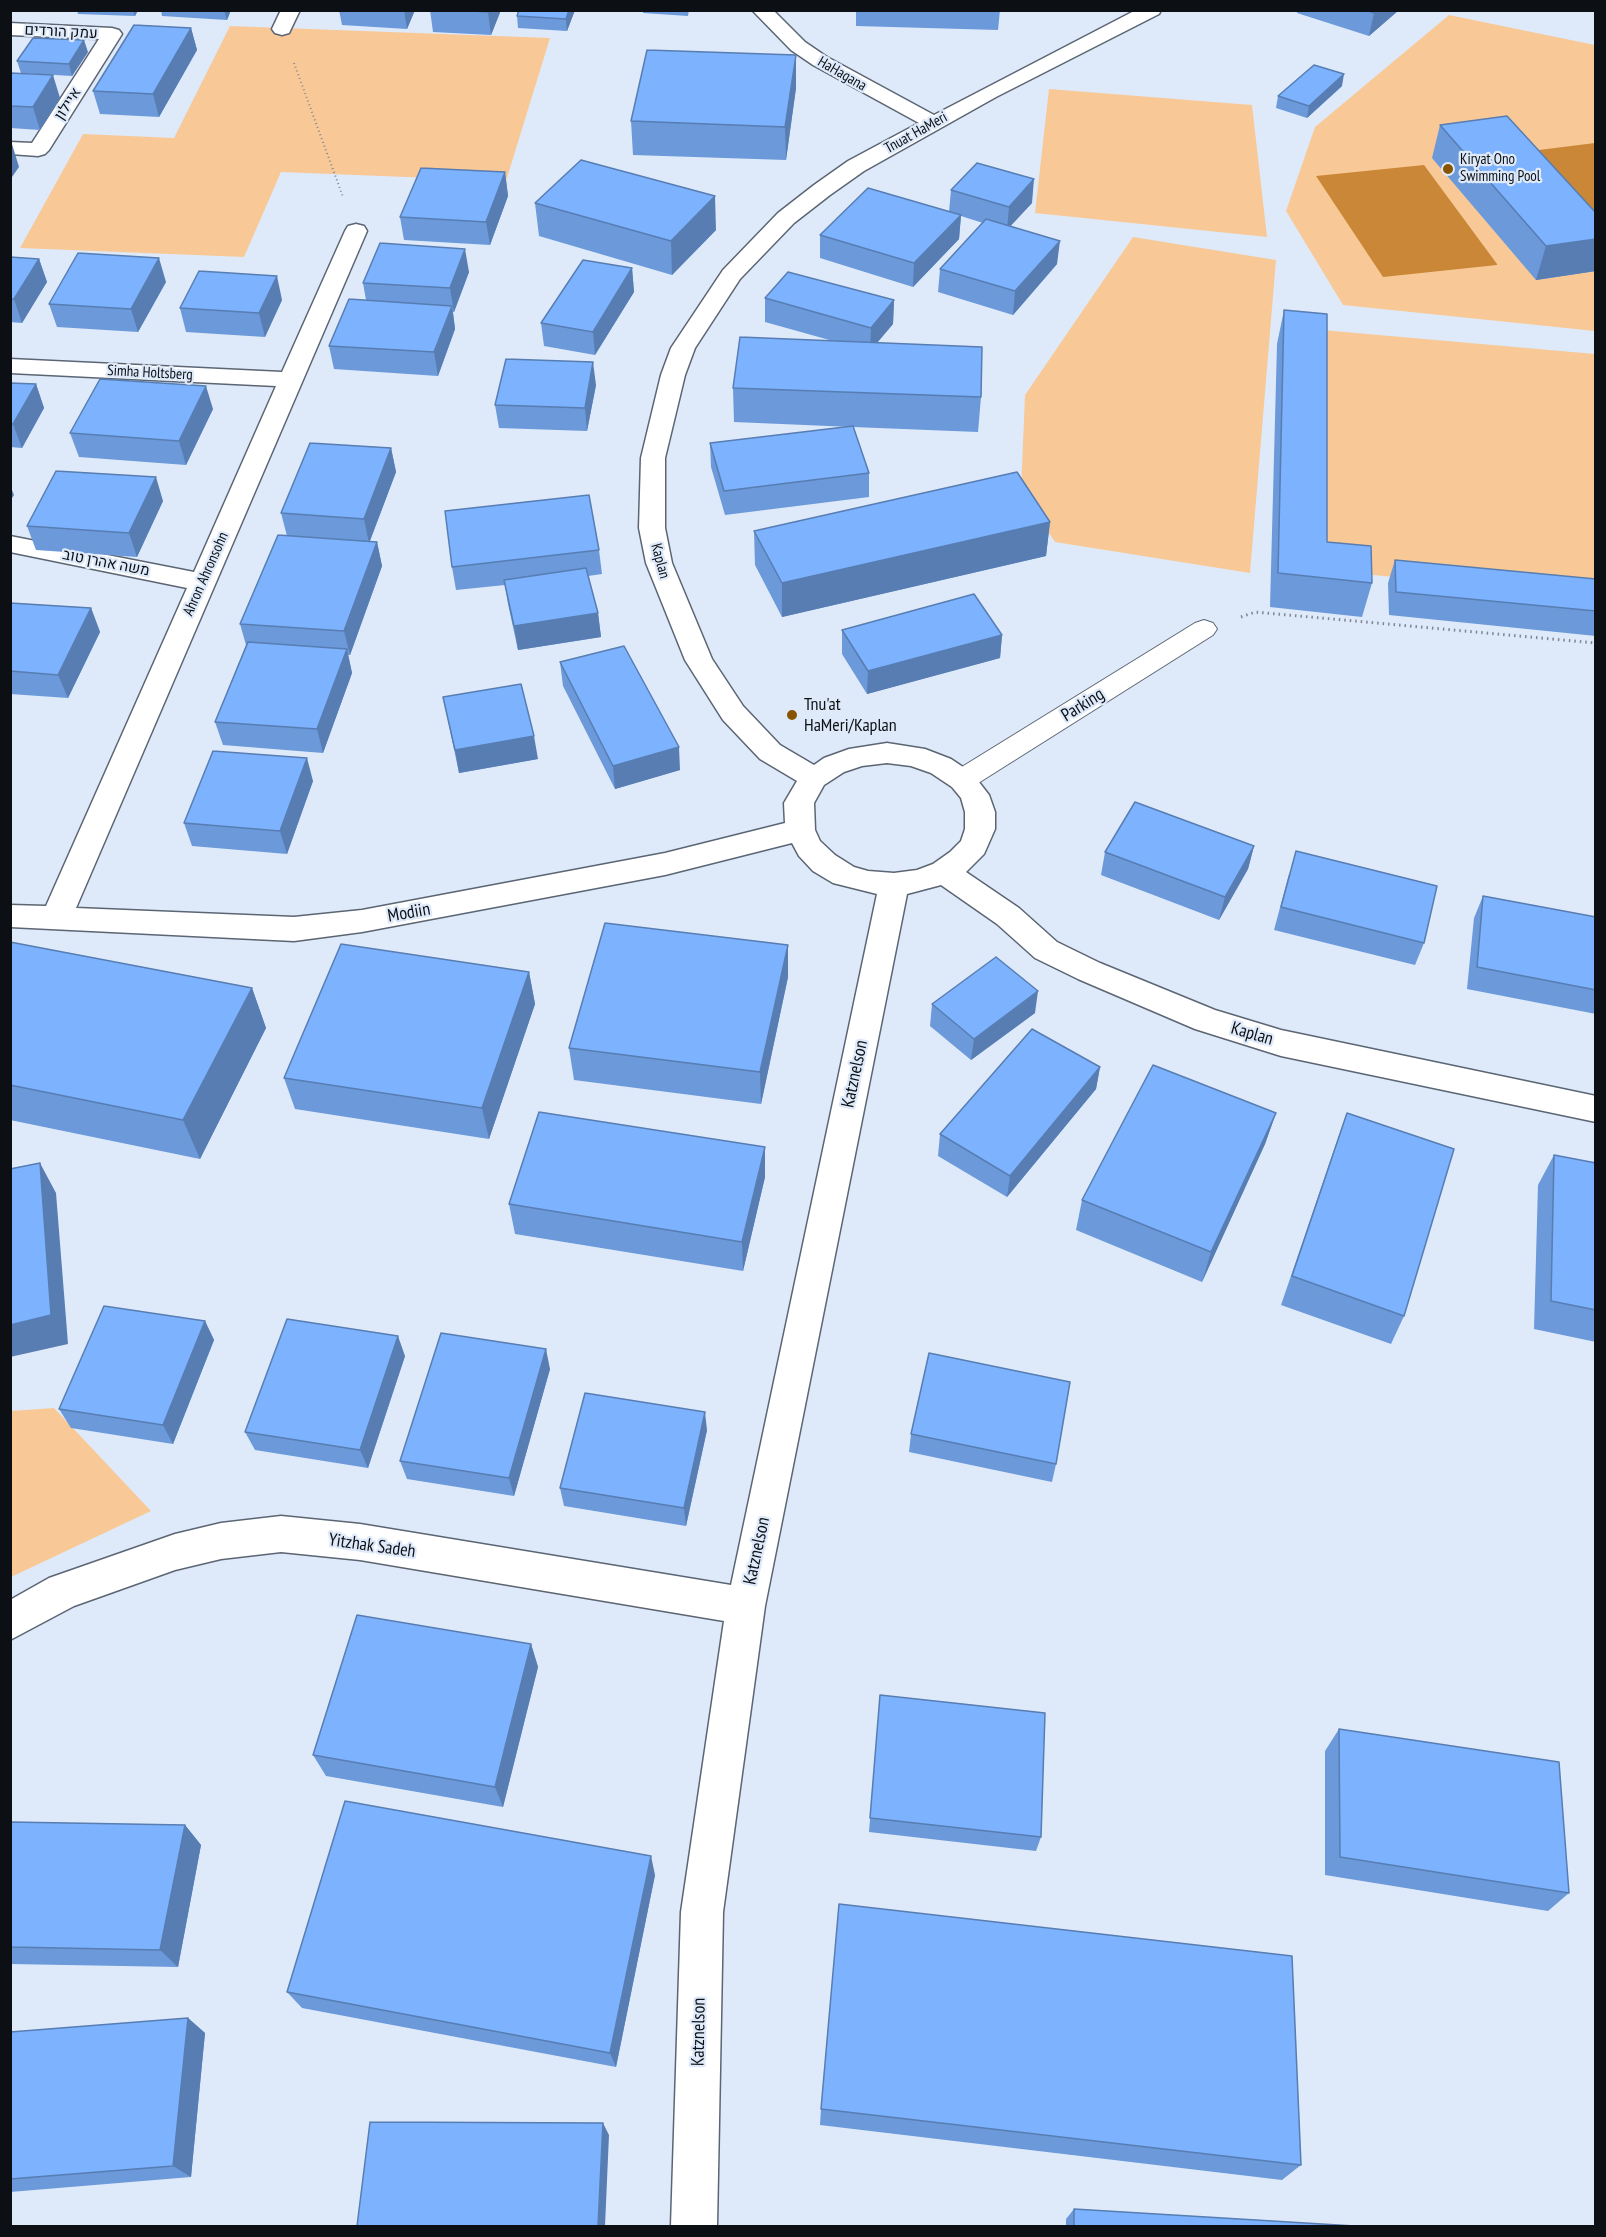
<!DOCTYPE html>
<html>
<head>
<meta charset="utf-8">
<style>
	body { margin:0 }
	#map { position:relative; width:1606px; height:2237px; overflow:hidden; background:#deeafa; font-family:"PT Sans Narrow",sans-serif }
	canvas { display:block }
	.frame { position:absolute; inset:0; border:12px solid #0c1015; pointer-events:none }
</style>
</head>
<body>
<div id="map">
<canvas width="1606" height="2237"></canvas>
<div class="frame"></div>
</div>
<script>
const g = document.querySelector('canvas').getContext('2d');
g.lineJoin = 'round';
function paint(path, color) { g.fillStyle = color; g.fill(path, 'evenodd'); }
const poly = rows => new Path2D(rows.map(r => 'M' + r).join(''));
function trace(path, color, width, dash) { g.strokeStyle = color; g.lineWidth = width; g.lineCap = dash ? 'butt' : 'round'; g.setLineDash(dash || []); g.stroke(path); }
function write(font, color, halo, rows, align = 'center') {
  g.font = font + ' "PT Sans Narrow",Heebo,sans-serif'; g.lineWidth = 4.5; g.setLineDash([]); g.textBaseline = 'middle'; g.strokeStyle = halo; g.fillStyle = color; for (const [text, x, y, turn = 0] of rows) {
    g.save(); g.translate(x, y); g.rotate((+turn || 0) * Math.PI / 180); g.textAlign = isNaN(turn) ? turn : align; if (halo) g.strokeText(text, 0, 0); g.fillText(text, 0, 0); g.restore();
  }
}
paint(poly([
	[1449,15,1595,45,1595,331,1343,305,1286,211,1315,127],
	[230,26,550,38,506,181,281,172,244,257,20,248,83,134,174,138],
	[1049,89,1252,105,1267,237,1035,213],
	[1133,237,1276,260,1250,573,1055,542,1021,491,1025,395],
	[1322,330,1595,354,1595,597,1323,570],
	[54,1408,151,1511,11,1577,11,1411]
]), '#f8c996');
paint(poly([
	[1595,143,1595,235,1523,152],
	[1424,165,1497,264,1497,265,1383,277,1316,176]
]), '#c98737');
const service = poly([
	[1204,620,1213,623,1217,629,1213,635,972,787,962,790,952,787,948,780,952,773,1195,623,1204,620]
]);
const minor = poly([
	[281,10,300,10,289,33,282,35,275,33,272,29,281,10],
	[752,10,773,10,805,42,827,57,934,115,1136,10,1161,10,1159,14,996,97,864,171,830,195,794,223,740,279,695,348,685,375,665,458,665,528,672,563,712,659,743,706,780,745,814,765,824,758,849,749,887,743,925,749,951,759,972,773,989,795,995,812,995,829,984,854,966,872,1019,908,1057,942,1100,963,1215,1010,1281,1030,1596,1096,1596,1122,1281,1056,1195,1029,1078,979,1035,958,997,924,941,885,907,894,765,1606,723,1912,717,2226,671,2226,681,1912,724,1621,360,1560,281,1552,221,1559,175,1570,74,1606,10,1640,10,1600,49,1578,175,1534,221,1523,281,1516,360,1524,731,1585,877,894,833,883,813,871,799,856,792,843,665,875,362,932,294,941,10,927,10,905,46,906,187,588,10,552,10,536,194,572,276,386,10,373,10,359,282,372,345,231,348,226,356,224,364,226,367,231,76,908,294,917,362,910,665,853,785,823,784,803,797,781,760,759,723,720,685,660,646,563,639,528,641,458,661,375,671,348,723,270,778,213,814,185,848,161,919,123,813,65,791,50,752,10],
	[887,763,911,766,931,773,952,787,961,798,965,812,965,829,961,841,950,852,933,864,917,870,894,873,868,871,854,867,835,855,820,841,815,830,814,803,824,785,844,772,862,766,887,763],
	[10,23,112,28,119,30,122,34,49,150,45,154,38,156,10,154,10,142,32,143,99,39,10,35,10,23]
]);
trace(service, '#5b6573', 2);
trace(minor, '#5b6573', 3);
trace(poly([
	[294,63,343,197]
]), '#7f8793', 2, [1, 3]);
trace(poly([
	[1241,617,1255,612,1596,643]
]), '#7f8793', 3, [1.5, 4]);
paint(service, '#fff');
paint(minor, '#fff');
paint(poly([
	[77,10,138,10,135,16,78,14],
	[161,10,231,10,227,20,162,16],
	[339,10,415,10,407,29,342,25],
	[430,10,501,10,491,35,433,32],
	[519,10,575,10,567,31,518,28,517,16],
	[643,10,689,10,688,16,643,13],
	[856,10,1000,10,998,30,856,26],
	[1298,10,1399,10,1369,36,1297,13],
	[191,28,197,50,159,117,100,114,93,91],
	[88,52,72,76,21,73,17,61],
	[796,55,796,88,786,160,633,155,631,121],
	[10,73,60,98,40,130,10,128],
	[1342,86,1307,118,1276,108,1278,96],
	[1440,125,1596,213,1596,271,1536,280,1432,158],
	[505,172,508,196,490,245,404,240,400,217],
	[951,190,1032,203,1010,226,1057,264,1013,315,938,292,940,269,983,223,961,216,959,239,913,287,820,258,820,235,949,212],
	[535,203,716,230,672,275,539,236],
	[10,257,39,259,47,282,22,323,10,322],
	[632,268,634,292,595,355,544,346,541,323],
	[469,272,454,312,453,312,455,329,438,376,334,369,329,346,366,300,363,283],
	[166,282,138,332,57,327,49,304],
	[765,298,894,300,893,324,877,343,981,397,978,432,853,427,869,473,869,497,725,515,711,467,710,443,852,427,734,422,733,388,833,341,765,322],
	[282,300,265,337,186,332,180,308],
	[1284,310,1327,542,1372,583,1362,617,1270,607,1277,344],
	[10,383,36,384,44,408,22,448,10,447],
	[596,385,587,431,499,428,495,405],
	[213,409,186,465,79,457,70,433],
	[391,448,396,472,370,541,377,542,382,566,350,655,348,655,352,673,323,753,223,745,215,722,246,645,240,624,287,536,281,513],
	[163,501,137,557,36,550,27,526],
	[1050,522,1046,556,782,617,755,565,754,531],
	[599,550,602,574,588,576,598,613,601,637,518,650,508,604,505,585,456,590,452,567],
	[1395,560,1596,579,1596,636,1389,615,1388,583],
	[10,603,91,608,100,632,68,698,10,694],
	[842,630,1002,635,1000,658,867,694,842,654],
	[560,662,680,770,615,789,563,686],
	[443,697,538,759,459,773],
	[313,781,287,854,192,846,184,823],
	[1254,846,1248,869,1219,920,1101,875,1105,852],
	[1289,874,1424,943,1415,965,1274,930],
	[1483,896,1596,917,1596,1014,1467,989,1474,918],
	[10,942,252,988,266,1028,200,1159,10,1120],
	[788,945,788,977,761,1104,574,1080,569,1048],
	[529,972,535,1004,489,1139,295,1109,284,1078],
	[932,1004,1035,1013,971,1060,930,1026],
	[1100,1067,1096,1089,1007,1197,938,1156,940,1134],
	[1276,1113,1265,1144,1202,1282,1076,1230,1082,1200],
	[1347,1113,1404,1316,1391,1344,1281,1305,1336,1144],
	[1554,1155,1596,1163,1596,1342,1534,1329,1538,1185],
	[765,1177,743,1271,515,1234,509,1204],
	[205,1321,214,1340,173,1444,71,1428,59,1409],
	[405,1356,368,1468,255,1450,245,1432],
	[550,1369,514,1496,407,1479,400,1461],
	[707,1430,686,1526,564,1506,560,1488],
	[911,1434,1056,1464,1052,1482,909,1452],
	[531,1644,538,1667,503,1807,326,1776,313,1755],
	[880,1695,1041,1837,1036,1851,869,1832],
	[1339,1729,1569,1893,1548,1911,1325,1875,1325,1751],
	[10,1822,185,1825,201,1845,178,1967,10,1964],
	[655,1875,616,2067,302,2008,287,1992],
	[188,2018,205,2033,191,2177,10,2192,10,2032],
	[821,2109,1301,2165,1282,2180,820,2125],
	[1074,2209,1355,2226,1066,2226,1066,2219]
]), '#6b99da');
paint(poly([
	[133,10,138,10,135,16],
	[224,10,231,10,227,20],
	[404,10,415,10,407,29],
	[489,10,501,10,491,35,488,12],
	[569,10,575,10,567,31,566,19],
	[1378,10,1399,10,1369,36,1374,13],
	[191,28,197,50,159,117,153,94],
	[84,40,88,52,72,76,69,64],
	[796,55,796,88,786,160,785,127],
	[1344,74,1342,86,1307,118,1309,106],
	[53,75,60,98,40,130,33,107],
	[12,144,19,167,10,180,10,146],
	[505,172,508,196,490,245,486,222],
	[1034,179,1032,203,1007,230,1009,207],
	[715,196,716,230,672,275,671,241],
	[961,215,959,239,913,287,914,263],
	[1596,239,1596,271,1536,280,1546,246],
	[1060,241,1057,264,1013,315,1015,291],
	[465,249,469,272,454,312,450,288],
	[159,258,166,282,138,332,131,309],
	[39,259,47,282,22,323,14,299],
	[632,268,634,292,595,355,593,332],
	[277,276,282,300,265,337,259,313],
	[894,300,893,324,870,351,871,328],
	[452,306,455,329,438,376,434,352],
	[593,362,596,385,587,431,585,408],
	[36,384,44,408,22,448,13,424],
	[206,386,213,409,186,465,179,441],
	[391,448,396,472,369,543,364,519],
	[156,477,163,501,137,557,129,533],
	[10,485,14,495,10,501],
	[1050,522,1046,556,782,617,782,583],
	[377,542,382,566,350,655,344,631],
	[91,608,100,632,68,698,58,675],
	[598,613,601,637,518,650,514,626],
	[1002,635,1000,658,867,694,868,671],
	[347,649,352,673,323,753,317,729],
	[534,736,538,759,459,773,455,750],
	[679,747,680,770,615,789,613,766],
	[307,758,313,781,287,854,280,831],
	[1254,846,1248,869,1219,920,1225,897],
	[788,945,788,977,761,1104,760,1072],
	[529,972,535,1004,489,1139,482,1108],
	[252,988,266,1028,200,1159,183,1120],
	[1038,991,1035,1013,971,1060,974,1039],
	[1100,1067,1096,1089,1007,1197,1010,1176],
	[1276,1113,1265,1144,1202,1282,1211,1252],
	[765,1147,765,1177,743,1271,742,1242],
	[40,1163,56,1193,68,1344,10,1357,10,1325],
	[205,1321,214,1340,173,1444,163,1425],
	[398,1336,405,1356,368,1468,360,1450],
	[546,1349,550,1369,514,1496,509,1478],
	[705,1412,707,1430,686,1526,684,1508],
	[531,1644,538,1667,503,1807,495,1787],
	[185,1825,201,1845,178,1967,160,1950],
	[651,1856,655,1875,616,2067,610,2053],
	[188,2018,205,2033,191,2177,173,2166],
	[603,2123,609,2135,605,2226,598,2226]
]), '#577db2');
const building = poly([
	[456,10,489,10,488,12,456,10],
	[519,10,569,10,566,19,517,16,519,10],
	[1366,10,1378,10,1374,13,1366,10],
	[134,25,191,28,153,94,93,91,134,25],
	[33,38,84,40,69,64,17,61,33,38],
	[647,50,796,55,785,127,631,121,647,50],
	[1314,65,1344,74,1309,106,1278,96,1314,65],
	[10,73,53,75,33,107,10,106,10,73],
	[1507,116,1596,213,1596,239,1546,246,1440,125,1507,116],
	[581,160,715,196,671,241,535,203,581,160],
	[977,163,1034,179,1009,207,951,190,977,163],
	[421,168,505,172,486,222,400,217,421,168],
	[868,188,961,215,914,263,820,235,868,188],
	[986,219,1060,241,1015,291,940,269,986,219],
	[380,243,465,249,450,288,363,283,380,243],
	[78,253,159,258,131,309,49,304,78,253],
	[10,257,39,259,14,299,10,299,10,257],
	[583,260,632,268,593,332,541,323,583,260],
	[199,271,277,276,259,313,180,308,199,271],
	[788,272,894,300,871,328,765,298,788,272],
	[349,299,452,306,434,352,329,346,349,299],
	[1284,310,1327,314,1327,542,1371,546,1372,583,1278,573,1284,310],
	[740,337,982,347,981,397,733,388,740,337],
	[506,359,593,362,585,408,495,405,506,359],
	[100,379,206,386,179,441,70,433,100,379],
	[10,383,36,384,13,424,10,424,10,383],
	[853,426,869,473,724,491,710,443,853,426],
	[310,443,391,448,364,519,281,513,310,443],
	[56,471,156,477,129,533,27,526,56,471],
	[1017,472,1050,522,782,583,754,531,1017,472],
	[589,495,599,550,452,567,445,511,589,495],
	[278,535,377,542,344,631,240,624,278,535],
	[1395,560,1596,579,1596,611,1396,592,1395,560],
	[586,568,598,613,514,626,504,580,586,568],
	[974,594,1002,635,868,671,842,630,974,594],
	[10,603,91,608,58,675,10,671,10,603],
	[248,642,347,649,317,729,215,722,248,642],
	[624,646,679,747,613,766,560,662,624,646],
	[521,684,534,736,455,750,443,697,521,684],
	[213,751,307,758,280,831,184,823,213,751],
	[1135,802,1254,846,1225,897,1105,852,1135,802],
	[1296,851,1437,886,1424,943,1281,907,1296,851],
	[1483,896,1596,917,1596,990,1477,967,1483,896],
	[605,923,788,945,760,1072,569,1048,605,923],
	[10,942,252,988,183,1120,10,1085,10,942],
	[341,944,529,972,482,1108,284,1078,341,944],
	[996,957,1038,991,974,1039,932,1004,996,957],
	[1032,1029,1100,1067,1010,1176,940,1134,1032,1029],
	[1153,1065,1276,1113,1211,1252,1082,1200,1153,1065],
	[539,1112,765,1147,742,1242,509,1204,539,1112],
	[1347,1113,1454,1149,1404,1316,1292,1276,1347,1113],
	[1554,1155,1596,1163,1596,1310,1551,1301,1554,1155],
	[40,1163,51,1315,10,1325,10,1169,40,1163],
	[104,1306,205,1321,163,1425,59,1409,104,1306],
	[287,1319,398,1336,360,1450,245,1432,287,1319],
	[441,1333,546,1349,509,1478,400,1461,441,1333],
	[929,1353,1070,1382,1056,1464,911,1434,929,1353],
	[585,1393,705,1412,684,1508,560,1488,585,1393],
	[357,1615,531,1644,495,1787,313,1755,357,1615],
	[880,1695,1045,1713,1041,1837,870,1818,880,1695],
	[1339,1729,1559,1762,1569,1893,1340,1857,1339,1729],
	[345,1801,651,1856,610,2053,287,1992,345,1801],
	[10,1822,185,1825,160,1950,10,1947,10,1822],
	[839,1904,1292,1956,1301,2165,821,2109,839,1904],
	[188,2018,173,2166,10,2179,10,2032,188,2018],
	[370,2122,603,2123,598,2226,357,2226,370,2122],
	[1074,2209,1355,2226,1074,2226,1074,2209]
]);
paint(building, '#7cb2fe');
trace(building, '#577db2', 1.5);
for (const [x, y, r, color] of [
	[1448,169,6,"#895402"],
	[792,715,6,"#895402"]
]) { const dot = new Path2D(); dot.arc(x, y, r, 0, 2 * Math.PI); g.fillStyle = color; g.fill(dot); trace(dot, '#deeafa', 2); }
write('15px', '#0c1015', '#deeafa', [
	["עמק הורדים",61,32,3],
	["HaHagana",842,74,30],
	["איילון",68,104,-57],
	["Tnuat HaMeri",916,133,-29],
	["Simha Holtsberg",150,373,3],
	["Kaplan",660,561,75],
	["משה אהרן טוב",106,563,11],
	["Ahron Ahronsohn",206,574,-66]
]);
write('15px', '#0c1015', '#deeafa', [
	["Kiryat Ono",1460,160],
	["Swimming Pool",1460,177]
], 'left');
write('18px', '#0c1015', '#deeafa', [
	["Tnu'at",804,705],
	["HaMeri/Kaplan",804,726]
], 'left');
write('18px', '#0c1015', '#deeafa', [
	["Parking",1083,705,-32],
	["Modiin",409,913,-10],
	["Kaplan",1252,1034,16],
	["Katznelson",855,1074,-78],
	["Yitzhak Sadeh",372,1546,8],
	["Katznelson",757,1551,-78],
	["Katznelson",699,2032,-89]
]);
</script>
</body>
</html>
